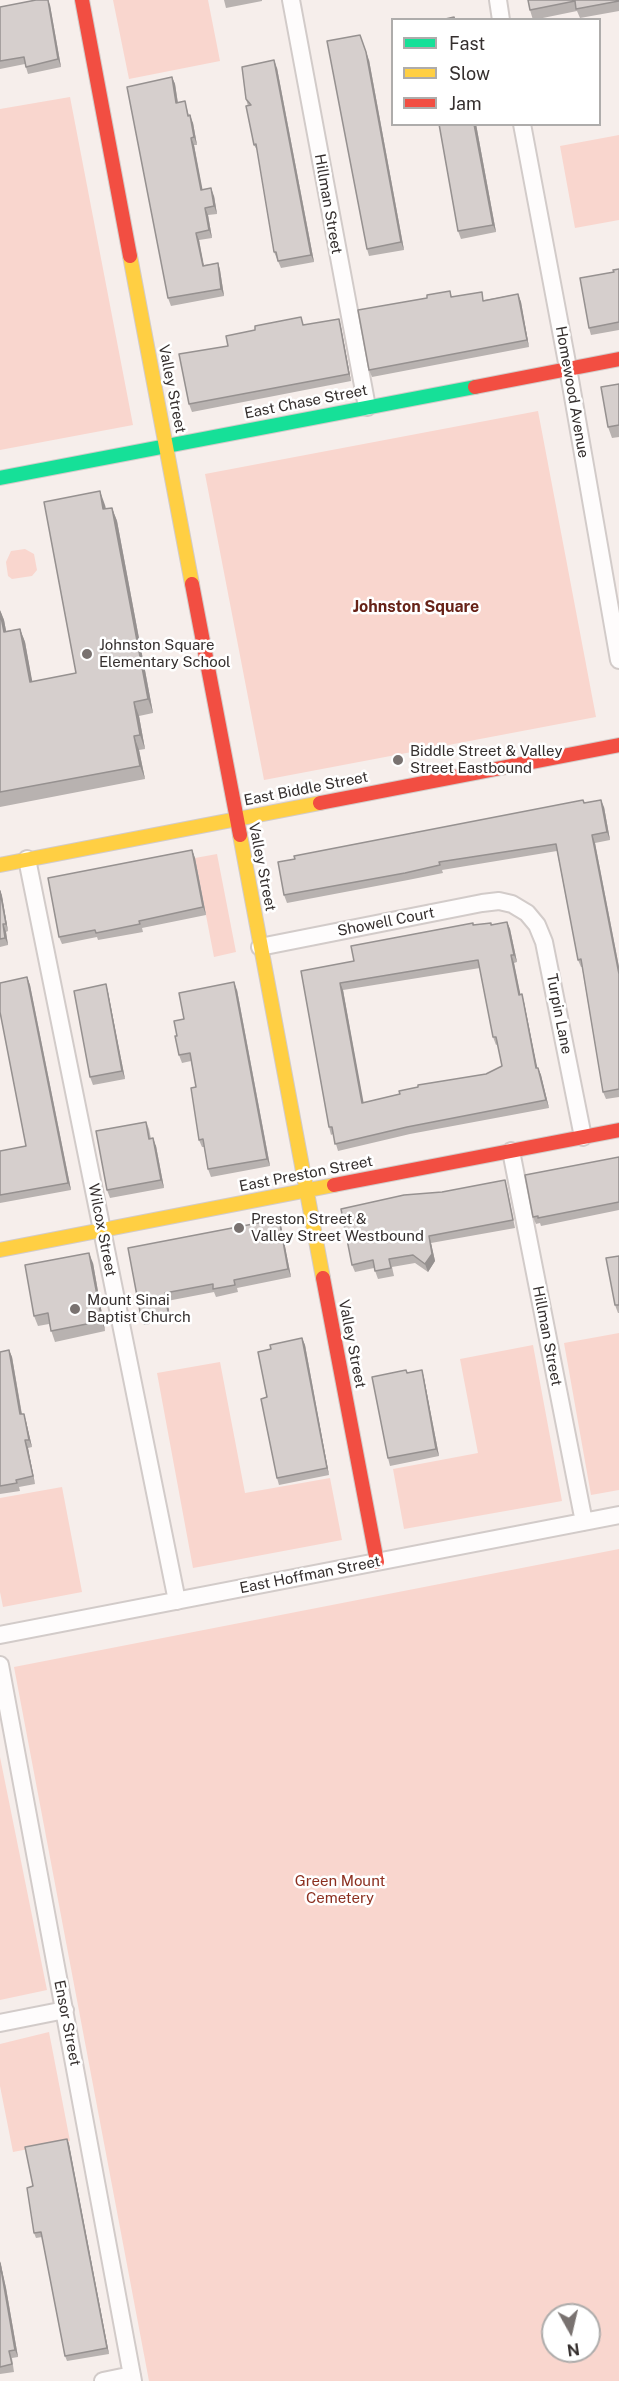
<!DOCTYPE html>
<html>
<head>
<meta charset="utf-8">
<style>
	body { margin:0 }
	#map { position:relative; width:619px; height:2381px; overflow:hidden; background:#f6eeeb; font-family:"Public Sans",sans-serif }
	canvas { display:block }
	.legend { position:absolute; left:391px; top:18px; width:210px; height:108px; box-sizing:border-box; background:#fff; border:2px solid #aeacab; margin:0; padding:8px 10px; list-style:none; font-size:18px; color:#352f2e }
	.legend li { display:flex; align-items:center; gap:12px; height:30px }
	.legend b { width:30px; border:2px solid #aeacab }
	.north { position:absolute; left:541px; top:2303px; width:60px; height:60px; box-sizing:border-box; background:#fff; border:2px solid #aeacab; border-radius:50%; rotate:172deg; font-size:16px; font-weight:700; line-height:24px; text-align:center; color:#352f2e }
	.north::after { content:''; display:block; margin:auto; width:21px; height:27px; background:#797270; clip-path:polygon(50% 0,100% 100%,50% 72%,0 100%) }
</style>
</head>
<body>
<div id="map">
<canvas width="619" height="2381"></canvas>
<ul class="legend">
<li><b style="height:8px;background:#16e098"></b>Fast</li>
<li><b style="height:8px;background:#ffcf43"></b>Slow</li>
<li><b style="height:8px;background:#f24e42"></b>Jam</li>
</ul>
<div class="north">N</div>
</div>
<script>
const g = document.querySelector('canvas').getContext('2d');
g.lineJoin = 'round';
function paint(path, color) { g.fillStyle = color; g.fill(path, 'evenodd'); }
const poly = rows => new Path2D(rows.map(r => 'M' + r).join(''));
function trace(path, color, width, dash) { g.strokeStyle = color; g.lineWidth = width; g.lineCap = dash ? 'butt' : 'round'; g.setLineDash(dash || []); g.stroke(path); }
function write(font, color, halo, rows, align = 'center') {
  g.font = font + ' "Public Sans",sans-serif'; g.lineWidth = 5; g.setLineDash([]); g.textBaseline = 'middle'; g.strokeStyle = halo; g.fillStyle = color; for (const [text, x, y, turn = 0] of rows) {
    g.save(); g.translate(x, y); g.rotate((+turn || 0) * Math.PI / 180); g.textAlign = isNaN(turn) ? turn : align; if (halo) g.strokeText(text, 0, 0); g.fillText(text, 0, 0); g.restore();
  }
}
paint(poly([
	[113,0,208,0,220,61,129,79],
	[70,97,133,425,0,450,0,109],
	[619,135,619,220,575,228,560,146],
	[538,411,596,717,264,780,205,474],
	[25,549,34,554,37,570,32,576,12,579,8,576,6,562,11,551],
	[217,854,236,952,214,957,195,858],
	[619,1333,619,1490,591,1495,564,1343],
	[533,1345,562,1501,404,1529,393,1469,478,1453,460,1359],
	[220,1362,245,1493,330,1478,342,1540,193,1568,157,1373],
	[62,1487,82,1592,3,1607,0,1592,0,1498],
	[619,1549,619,2381,149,2381,14,1667],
	[553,2315,589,2315,589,2351,553,2351],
	[0,1757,47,1990,0,2000],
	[49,2032,70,2141,13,2152,0,2086,0,2044]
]), '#f9d6ce');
const street = poly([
	[291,0,367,407],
	[498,0,501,20],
	[522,124,568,368,619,660],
	[27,859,177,1601],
	[260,947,482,903,499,901,512,904,527,913,537,925,544,942,583,1137],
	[511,1151,584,1522],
	[0,1635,619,1515],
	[0,1665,133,2381],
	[0,2023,65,2010],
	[103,2381,132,2375]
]);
const fast = poly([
	[0,478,475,387]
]);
const slow = poly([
	[130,256,192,584],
	[240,835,323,1278],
	[0,865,320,803],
	[0,1250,334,1185]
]);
const jam = poly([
	[82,0,130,256],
	[475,387,619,359],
	[192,584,240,835],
	[320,803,619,745],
	[334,1185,619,1130],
	[323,1278,377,1562]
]);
trace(street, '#d2cbc9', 20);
trace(fast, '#d2cbc9', 16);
trace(slow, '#d2cbc9', 16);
trace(jam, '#d2cbc9', 16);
trace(street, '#fefcfc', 16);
trace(fast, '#16e098', 14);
trace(slow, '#ffcf43', 14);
trace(jam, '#f24e42', 14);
paint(poly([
	[224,0,262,0,262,1,226,8],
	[528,0,619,0,619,11,580,18,577,11,533,20,530,10],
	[50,5,61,67,28,74,25,64,0,69,0,7],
	[369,60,404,250,369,256,367,249],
	[277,68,314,262,281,268,274,252,258,152,254,145,248,106,246,99],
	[172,77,175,84,178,103,187,109,189,116,193,123,197,145,194,145,202,190,214,196,217,214,208,215,212,238,199,240,204,265,218,263,220,270,224,296,171,306,168,298],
	[439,124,476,124,496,232,461,239,458,231],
	[619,269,619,330,591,335,589,328,614,272],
	[450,291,452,297,484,300,518,294,521,302,529,347,372,377,369,370],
	[339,319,341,327,351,381,192,412,189,404,228,346,304,325],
	[619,384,619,437,612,438,608,427],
	[105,505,106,509,112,508,117,521,153,713,139,716,145,749,139,750,145,779,0,807,0,610,4,620,6,631,20,629,25,642,32,682,76,673],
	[583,800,584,803,604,807,610,840,595,843,619,967,619,1097,606,1099,603,1092,582,967,581,967,578,960,557,851,442,870,443,873,408,880,287,903,284,895],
	[192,850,195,858,206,915,142,928,143,932,98,940,97,937,62,944,59,937],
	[0,890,2,896,8,931,6,932,8,945,0,947],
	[507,922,510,929,517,962,514,963,520,994,524,1002,537,1068,538,1068,541,1075,549,1108,410,1134,338,1151,333,1134,331,1135,329,1127,301,971,354,961,473,925,492,925],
	[480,968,493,1037,496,1045,498,1044,502,1066,486,1074,363,1103,343,990],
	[27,977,30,985,71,1190,0,1203,0,1151,26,1146],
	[106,984,108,992,125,1079,93,1085,90,1077],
	[237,990,270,1166,211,1177,208,1169,204,1147,202,1147,199,1140,196,1087,191,1061,182,1063,179,1055,177,1036,184,1019],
	[146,1122,149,1129,151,1139,156,1146,164,1188,110,1198,107,1190],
	[619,1157,619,1210,541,1226,540,1223,536,1224,533,1217],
	[507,1187,515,1228,431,1243,435,1261,428,1272,415,1263,392,1267,394,1276,378,1279,374,1268,355,1272,352,1265],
	[281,1226,291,1277,237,1288,238,1292,216,1297,214,1292,167,1301,171,1320,144,1325,141,1317,128,1248],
	[619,1256,619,1313,618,1313,615,1305],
	[93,1263,105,1331,55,1342,49,1324,38,1326,34,1316],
	[302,1338,305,1345,329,1475,279,1485,277,1478,267,1397,271,1349],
	[9,1350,12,1357,22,1414,26,1421,32,1447,28,1448,35,1484,19,1487,20,1491,0,1494,0,1352],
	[422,1370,424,1378,439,1456,390,1466,388,1458,407,1373],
	[67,2139,69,2144,109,2354,67,2361,65,2356,42,2237,36,2238,34,2233,33,2186],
	[0,2261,6,2288,18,2357,12,2358,14,2372,0,2374]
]), '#b8b2b0');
paint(poly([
	[48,0,50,5,61,67,58,59],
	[360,35,369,60,404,250,401,242],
	[274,60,277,68,314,262,311,255],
	[172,77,175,84,179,111,176,103],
	[190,115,193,123,197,145,194,137],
	[474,124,476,124,496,232,493,225],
	[191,138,194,145,204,197,201,190],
	[211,188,214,196,217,214,214,206],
	[205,208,208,215,212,238,209,230],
	[196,233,199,240,205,273,203,266],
	[218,263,220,270,224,296,221,289],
	[518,294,521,302,529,347,527,340],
	[339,319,341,327,351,381,349,374],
	[100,491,105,505,108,523,103,509],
	[112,508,117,521,153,713,148,699],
	[0,610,4,620,9,646,4,632],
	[20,629,25,642,35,696,30,682],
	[134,702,139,716,145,749,140,735],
	[134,736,139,750,145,779,140,766],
	[601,800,604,807,610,840,607,832],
	[592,835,595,843,619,967,619,974],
	[192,850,195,858,206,915,203,907],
	[0,890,2,896,8,931,6,924],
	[507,922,510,929,517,962,514,955],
	[3,924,6,932,8,945,5,938],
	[511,955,514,963,522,1002,519,995],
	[27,977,30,985,71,1190,68,1183],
	[234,982,237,990,270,1166,267,1159],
	[340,983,343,990,365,1110,362,1103],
	[106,984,108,992,125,1079,122,1071],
	[522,994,524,1002,539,1076,536,1068],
	[538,1068,541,1075,549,1108,546,1100],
	[153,1138,156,1146,164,1188,161,1180],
	[279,1219,281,1226,291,1277,288,1269],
	[429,1236,431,1243,435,1261,428,1272,425,1264],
	[89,1253,93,1263,105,1331,102,1321],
	[165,1293,167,1301,171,1320,168,1312],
	[302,1338,305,1345,329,1475,327,1468],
	[9,1350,12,1357,23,1422,20,1414],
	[422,1370,424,1378,439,1456,436,1449],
	[24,1414,26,1421,32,1447,29,1440],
	[25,1440,28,1448,35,1484,33,1476],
	[67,2139,69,2144,109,2354,107,2348],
	[0,2261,6,2288,18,2357,15,2350]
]), '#969190');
const building = poly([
	[36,0,48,0,58,59,26,67,24,57,0,61,0,7,36,0],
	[528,0,619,0,619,1,576,9,575,1,530,10,528,0],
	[454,17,455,20,441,20,454,17],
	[360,35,366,52,401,242,367,249,327,41,360,35],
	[274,60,311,255,278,261,276,252,274,252,256,144,254,145,246,106,251,105,246,99,242,67,274,60],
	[172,77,176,103,185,101,188,116,190,115,194,137,191,138,201,190,211,188,214,206,205,208,209,230,196,233,203,266,218,263,221,289,168,298,127,87,172,77],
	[439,124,474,124,493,225,458,231,439,124],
	[619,269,619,322,589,328,580,278,614,272,613,270,619,269],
	[450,291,451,297,482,292,483,301,518,294,527,340,369,370,358,310,427,298,427,295,450,291],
	[301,317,303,325,339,319,349,374,189,404,179,354,228,346,226,336,255,330,255,326,301,317],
	[619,384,619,425,608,427,601,387,619,384],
	[100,491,103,509,112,508,148,699,134,702,140,735,134,736,140,766,0,792,0,612,4,632,20,629,30,682,76,673,44,502,100,491],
	[583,800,584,803,601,800,607,832,592,835,619,974,619,1089,603,1092,581,959,578,960,556,844,439,862,440,865,405,873,284,895,278,862,295,859,294,856,583,800],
	[192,850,203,907,139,921,140,924,96,933,95,930,59,937,48,878,192,850],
	[0,891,6,924,3,924,5,938,0,939,0,891],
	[507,922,514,955,511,955,519,995,522,994,536,1068,538,1068,546,1100,407,1127,335,1144,332,1127,329,1127,301,971,354,961,351,946,473,923,473,925,491,923,491,925,507,922],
	[478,960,493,1037,496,1037,502,1066,486,1074,418,1085,418,1087,399,1091,400,1094,362,1103,340,983,478,960],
	[27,977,68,1183,0,1195,0,1151,26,1146,0,1012,0,983,27,977],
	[234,982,267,1159,208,1169,203,1139,199,1140,191,1088,196,1087,190,1053,179,1055,175,1036,177,1036,174,1021,184,1019,179,993,234,982],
	[106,984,122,1071,90,1077,74,991,106,984],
	[146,1122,149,1139,153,1138,161,1180,107,1190,96,1131,146,1122],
	[619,1157,619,1202,538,1218,538,1216,533,1217,525,1175,619,1157],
	[505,1180,513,1220,429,1236,432,1254,425,1264,413,1255,389,1259,391,1268,375,1271,373,1260,352,1265,341,1209,404,1195,442,1192,505,1180],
	[279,1219,288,1269,234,1280,235,1285,213,1289,213,1284,165,1293,168,1312,141,1317,128,1248,279,1219],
	[89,1253,102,1321,51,1331,48,1313,34,1316,25,1265,89,1253],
	[619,1256,619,1305,615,1305,606,1258,619,1256],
	[302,1338,327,1468,277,1478,261,1399,267,1397,258,1352,271,1349,270,1345,302,1338],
	[9,1350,20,1414,24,1414,29,1440,25,1440,33,1476,16,1480,17,1483,0,1486,0,1352,9,1350],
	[406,1370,407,1373,422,1370,436,1449,388,1458,372,1377,406,1370],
	[67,2139,107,2348,65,2356,41,2232,34,2233,27,2188,33,2186,25,2147,67,2139],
	[0,2263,15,2350,9,2351,12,2364,0,2367,0,2263]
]);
paint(building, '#d6cfcd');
trace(building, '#969190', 1.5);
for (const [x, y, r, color] of [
	[87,654,6,"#797270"],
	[398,760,6,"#797270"],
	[239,1228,6,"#797270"],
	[75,1309,6,"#797270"]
]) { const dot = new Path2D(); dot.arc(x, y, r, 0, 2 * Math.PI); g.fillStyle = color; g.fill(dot); trace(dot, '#fff', 2); }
write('15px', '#352f2e', '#fff', [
	["Hillman Street",328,204,80],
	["Valley Street",172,389,79],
	["Homewood Avenue",572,392,80],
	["East Chase Street",306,402,-11],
	["East Biddle Street",306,789,-11],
	["Valley Street",262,867,79],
	["Showell Court",386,922,-11],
	["Turpin Lane",559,1014,79],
	["East Preston Street",306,1174,-11],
	["Wilcox Street",102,1230,79],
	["Hillman Street",547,1336,79],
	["Valley Street",352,1344,79],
	["East Hoffman Street",310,1575,-11],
	["Ensor Street",67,2023,79]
]);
write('15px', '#352f2e', '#fff', [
	["Johnston Square",99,645],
	["Elementary School",99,662],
	["Biddle Street & Valley",410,751],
	["Street Eastbound",410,768],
	["Preston Street &",251,1219],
	["Valley Street Westbound",251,1236],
	["Mount Sinai",87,1300],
	["Baptist Church",87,1317]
], 'left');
write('15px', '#8c3020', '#fff', [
	["Green Mount",340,1881],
	["Cemetery",340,1898]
]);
write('bold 16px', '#662217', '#fff', [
	["Johnston Square",416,607]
]);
</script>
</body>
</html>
